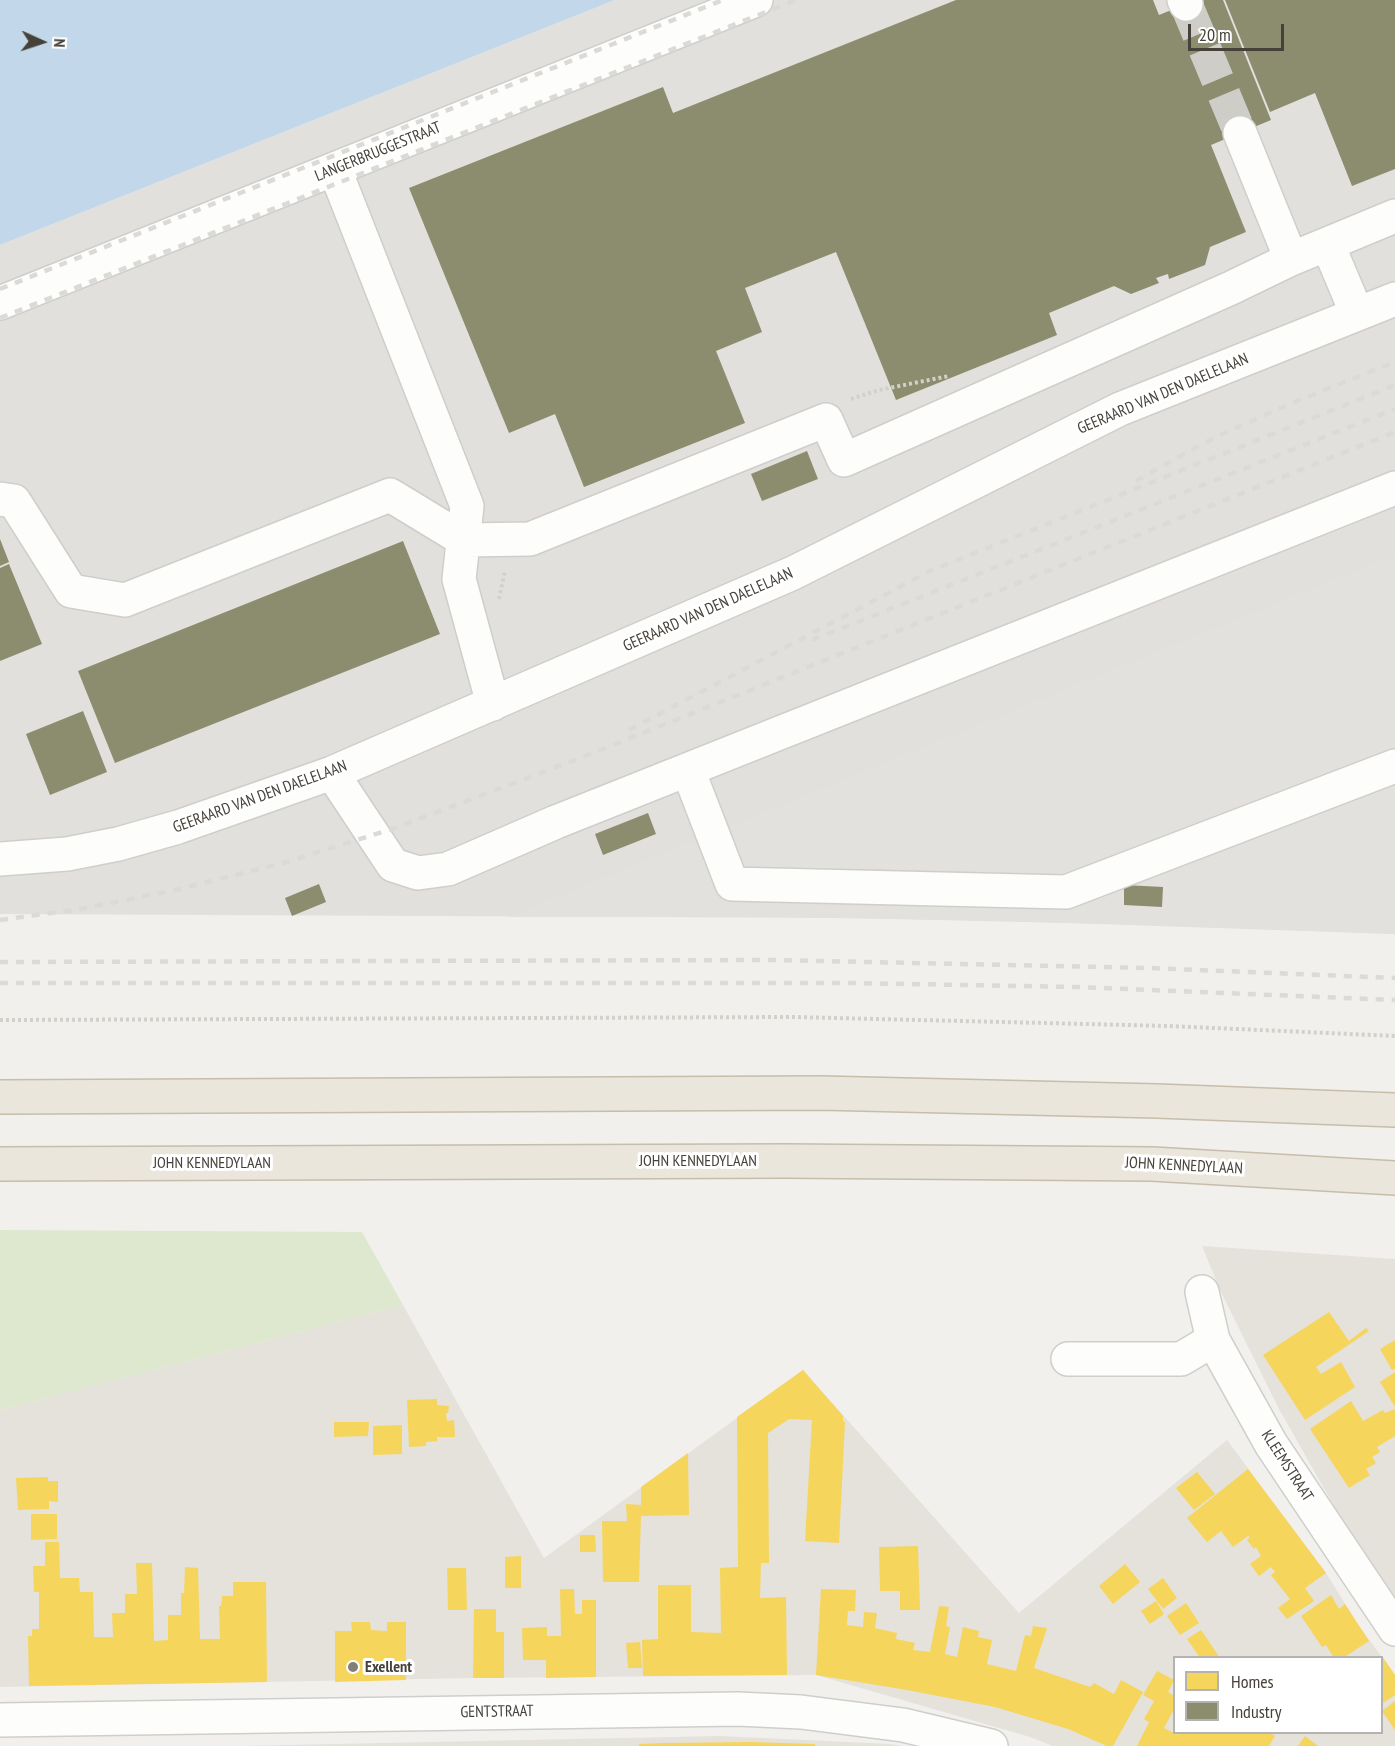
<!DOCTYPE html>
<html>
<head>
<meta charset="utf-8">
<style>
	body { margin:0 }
	#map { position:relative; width:1395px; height:1746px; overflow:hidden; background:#f1f0ec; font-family:"PT Sans Narrow",sans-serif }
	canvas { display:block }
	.legend { position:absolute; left:1173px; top:1656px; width:210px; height:78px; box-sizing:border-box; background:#fff; border:2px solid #b5b3b0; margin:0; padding:8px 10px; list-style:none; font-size:18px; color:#464239 }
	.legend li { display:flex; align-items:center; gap:12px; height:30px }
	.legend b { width:30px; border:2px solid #b5b3b0 }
	.north { position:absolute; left:12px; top:12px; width:60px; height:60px; -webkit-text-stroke:4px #fff; paint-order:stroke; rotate:93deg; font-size:16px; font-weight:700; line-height:24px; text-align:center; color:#464239 }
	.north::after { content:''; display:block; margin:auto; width:21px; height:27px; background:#464239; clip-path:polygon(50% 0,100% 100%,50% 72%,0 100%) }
	.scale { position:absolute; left:1188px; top:24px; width:96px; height:27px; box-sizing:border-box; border:3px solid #464239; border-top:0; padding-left:8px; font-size:18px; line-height:21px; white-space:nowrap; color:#464239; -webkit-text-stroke:4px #fff; paint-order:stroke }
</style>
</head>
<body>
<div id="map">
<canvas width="1395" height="1746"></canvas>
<ul class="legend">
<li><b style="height:16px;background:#f6d55c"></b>Homes</li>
<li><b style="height:16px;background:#8c8c6e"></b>Industry</li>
</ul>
<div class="north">N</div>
<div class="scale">20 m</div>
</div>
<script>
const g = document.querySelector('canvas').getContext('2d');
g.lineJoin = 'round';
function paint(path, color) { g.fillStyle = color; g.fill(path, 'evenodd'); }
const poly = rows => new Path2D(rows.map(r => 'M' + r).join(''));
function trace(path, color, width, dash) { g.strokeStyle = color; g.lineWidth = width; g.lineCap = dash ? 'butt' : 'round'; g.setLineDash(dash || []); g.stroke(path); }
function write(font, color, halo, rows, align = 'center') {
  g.font = font + ' "PT Sans Narrow",sans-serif'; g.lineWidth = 6; g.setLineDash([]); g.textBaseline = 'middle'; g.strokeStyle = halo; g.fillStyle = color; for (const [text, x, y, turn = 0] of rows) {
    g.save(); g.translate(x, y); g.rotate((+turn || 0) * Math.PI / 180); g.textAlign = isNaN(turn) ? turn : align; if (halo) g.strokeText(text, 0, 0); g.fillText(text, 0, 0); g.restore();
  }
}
paint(poly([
	[1202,1246,1395,1259,1395,1601,1351,1536,1279,1409,1220,1290],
	[403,1305,544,1558,803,1370,1019,1613,1227,1440,1326,1573,1357,1623,1395,1675,1395,1746,1053,1746,1030,1737,816,1675,473,1678,0,1687,0,1410],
	[1174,1658,1382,1658,1382,1732,1174,1732],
	[719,1736,890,1744,903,1746,239,1746]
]), '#e4e2db');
paint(poly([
	[615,0,1395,0,1395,934,1151,925,855,918,0,914,0,245]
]), '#e2e0dc');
paint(poly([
	[0,1230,362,1232,403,1305,0,1410]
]), '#dde8cf');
paint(poly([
	[1395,555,1395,934,1009,921,774,917,508,917]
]), '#e2e1dd');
paint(poly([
	[0,0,615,0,0,245]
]), '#c2d8ea');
paint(poly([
	[1329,1312,1349,1341,1366,1328,1369,1331,1316,1367,1321,1374,1341,1362,1355,1387,1305,1420,1263,1355],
	[1395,1340,1395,1369,1392,1370,1380,1349],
	[803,1370,843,1416,843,1421,845,1422,839,1543,805,1541,812,1420,789,1419,768,1433,769,1563,761,1563,760,1598,786,1597,787,1675,643,1676,642,1640,658,1639,658,1585,691,1585,691,1632,721,1633,720,1568,738,1567,737,1417],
	[1395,1372,1395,1407,1380,1382],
	[437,1399,437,1405,449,1406,448,1413,446,1413,447,1421,454,1420,455,1437,437,1437,437,1441,426,1442,426,1446,409,1447,407,1400],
	[1351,1401,1363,1421,1383,1410,1385,1413,1395,1409,1395,1436,1377,1447,1380,1452,1372,1457,1376,1463,1366,1469,1370,1475,1349,1488,1310,1429],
	[334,1422,369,1422,368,1436,334,1437],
	[402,1425,402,1454,373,1455,373,1426],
	[688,1453,689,1515,641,1516,639,1582,603,1582,602,1521,627,1521,626,1504,641,1505,641,1487],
	[1248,1469,1326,1573,1305,1588,1314,1601,1287,1619,1278,1608,1290,1599,1271,1575,1275,1572,1271,1567,1259,1576,1250,1564,1261,1556,1256,1547,1254,1549,1247,1540,1250,1537,1248,1536,1233,1547,1221,1531,1207,1542,1187,1518],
	[1197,1472,1215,1494,1194,1510,1176,1488],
	[48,1477,48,1481,58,1481,58,1502,49,1501,49,1509,18,1510,16,1478],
	[31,1514,57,1514,57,1539,31,1540],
	[580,1535,595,1535,596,1552,580,1552],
	[45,1542,59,1542,60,1578,79,1578,80,1592,93,1592,94,1637,113,1637,112,1613,125,1613,125,1594,137,1594,136,1563,152,1563,154,1641,168,1640,168,1615,181,1615,181,1593,184,1593,185,1567,198,1568,200,1639,220,1639,219,1606,221,1606,222,1596,233,1596,233,1582,266,1582,267,1682,29,1686,28,1636,32,1636,32,1629,39,1629,39,1592,34,1592,33,1566,45,1566],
	[918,1546,920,1610,900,1610,900,1591,880,1591,879,1547],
	[521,1556,521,1588,505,1588,505,1557],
	[1125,1564,1140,1582,1113,1604,1099,1586],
	[447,1568,466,1568,467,1610,448,1610],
	[1163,1578,1177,1598,1163,1609,1148,1589],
	[560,1589,574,1589,575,1614,582,1614,582,1600,596,1600,596,1677,546,1678,546,1660,523,1660,522,1628,547,1627,547,1636,561,1636],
	[821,1589,856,1590,855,1611,848,1611,847,1625,863,1627,864,1612,877,1613,875,1628,897,1633,896,1639,915,1643,913,1650,930,1652,939,1606,949,1607,946,1626,950,1627,945,1654,957,1657,963,1627,979,1631,978,1637,992,1640,987,1664,1016,1671,1025,1635,1031,1636,1033,1626,1047,1628,1034,1668,1090,1687,1094,1683,1114,1694,1121,1680,1143,1692,1113,1746,1107,1746,1068,1729,995,1707,907,1690,816,1675],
	[1331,1595,1339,1609,1345,1604,1369,1641,1343,1658,1334,1658,1326,1645,1322,1647,1301,1616],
	[1156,1601,1164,1614,1150,1624,1141,1611],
	[1186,1603,1199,1623,1180,1635,1167,1616],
	[474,1609,496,1609,496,1632,504,1632,504,1678,473,1678],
	[351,1622,370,1622,371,1630,387,1631,387,1622,406,1622,406,1680,335,1682,335,1631,352,1631],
	[1201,1630,1220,1658,1200,1658,1187,1639],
	[640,1642,642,1668,628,1668,626,1643],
	[1382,1656,1395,1675,1395,1695,1383,1703],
	[1157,1671,1174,1680,1168,1692,1174,1696,1174,1709,1164,1728,1178,1735,1179,1732,1269,1732,1275,1736,1269,1746,1137,1746,1149,1722,1144,1719,1154,1701,1143,1695],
	[1395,1701,1395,1730,1382,1711],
	[1305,1736,1318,1746,1298,1746],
	[664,1743,751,1742,815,1744,815,1746,639,1746,639,1744]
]), '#f6d55c');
paint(poly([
	[956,0,1153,0,1159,15,1196,0,1223,0,1271,120,1211,145,1246,232,1210,247,1205,265,1169,279,1168,274,1156,278,1159,283,1131,294,1114,286,1049,313,1057,335,896,400,836,252,745,288,762,332,716,351,745,423,584,487,555,414,509,433,409,188,663,87,673,113],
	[1225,0,1395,0,1395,169,1352,186,1315,93,1270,112],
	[807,451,818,479,762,501,751,474],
	[0,539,9,562,0,566],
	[403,541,440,634,115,763,78,671],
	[9,564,42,644,0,661,0,568],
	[83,711,107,772,50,795,26,734],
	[648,813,656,834,603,855,595,834],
	[319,884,326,902,292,916,285,898],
	[1124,885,1163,887,1162,907,1124,905]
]), '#8c8c6e');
trace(poly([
	[1186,4,1240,133]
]), '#cfcdc8', 33, [33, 16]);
const minor = poly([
	[1184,0,1186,4],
	[335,170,467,506,459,579,493,704],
	[1328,245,1357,314],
	[1291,259,1395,216],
	[0,303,756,0],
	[0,499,14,501,71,591,125,600,390,495,464,540,530,539,826,420,844,460,1231,288,1291,259,1240,133],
	[688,770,732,884,1066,892,1395,766],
	[332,773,393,865,418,873,448,869,556,822,1395,488],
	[0,859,67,854,118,844,178,827,332,773,793,573,1120,409,1395,299],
	[1202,1292,1213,1340,1271,1444,1395,1629],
	[1068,1359,1181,1359,1213,1340],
	[0,1720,738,1709,801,1712,903,1725,991,1746]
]);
const highway = poly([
	[0,1097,820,1093,1157,1101,1395,1110],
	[0,1164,784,1161,1152,1164,1395,1178]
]);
trace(minor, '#cfceca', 36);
trace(highway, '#c6bdab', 36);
trace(poly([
	[851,399,879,390,949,376],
	[499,599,505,571],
	[0,1020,793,1017,1169,1026,1395,1036]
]), '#d1d0cb', 4, [3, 3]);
trace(minor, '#fdfdfc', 33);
trace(highway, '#eae6dc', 33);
trace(poly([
	[0,289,723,0],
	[0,318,796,0],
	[1136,481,1200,445,1231,430,1297,401,1395,362],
	[812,640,1395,409],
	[629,730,930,571,1395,385],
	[0,920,80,909,176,890,283,863,392,829,583,757,1395,432],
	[0,962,773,960,1149,968,1395,978],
	[0,983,850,983,1077,987,1395,1000]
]), '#dadad9', 4.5, [8, 8]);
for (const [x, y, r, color] of [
	[353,1667,6,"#827f78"]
]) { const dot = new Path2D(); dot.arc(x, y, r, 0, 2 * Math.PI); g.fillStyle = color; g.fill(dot); trace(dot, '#fff', 2); }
write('16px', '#464239', '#fff', [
	["LANGERBRUGGESTRAAT",378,152,-22],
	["GEERAARD VAN DEN DAELELAAN",1163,394,-23],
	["GEERAARD VAN DEN DAELELAAN",708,610,-24],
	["GEERAARD VAN DEN DAELELAAN",260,797,-20],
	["JOHN KENNEDYLAAN",698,1161],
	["JOHN KENNEDYLAAN",212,1163],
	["JOHN KENNEDYLAAN",1184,1166,3],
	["KLEEMSTRAAT",1287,1466,57],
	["GENTSTRAAT",497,1712,-1]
]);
write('bold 16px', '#464239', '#fff', [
	["Exellent",365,1667]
], 'left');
</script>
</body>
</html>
